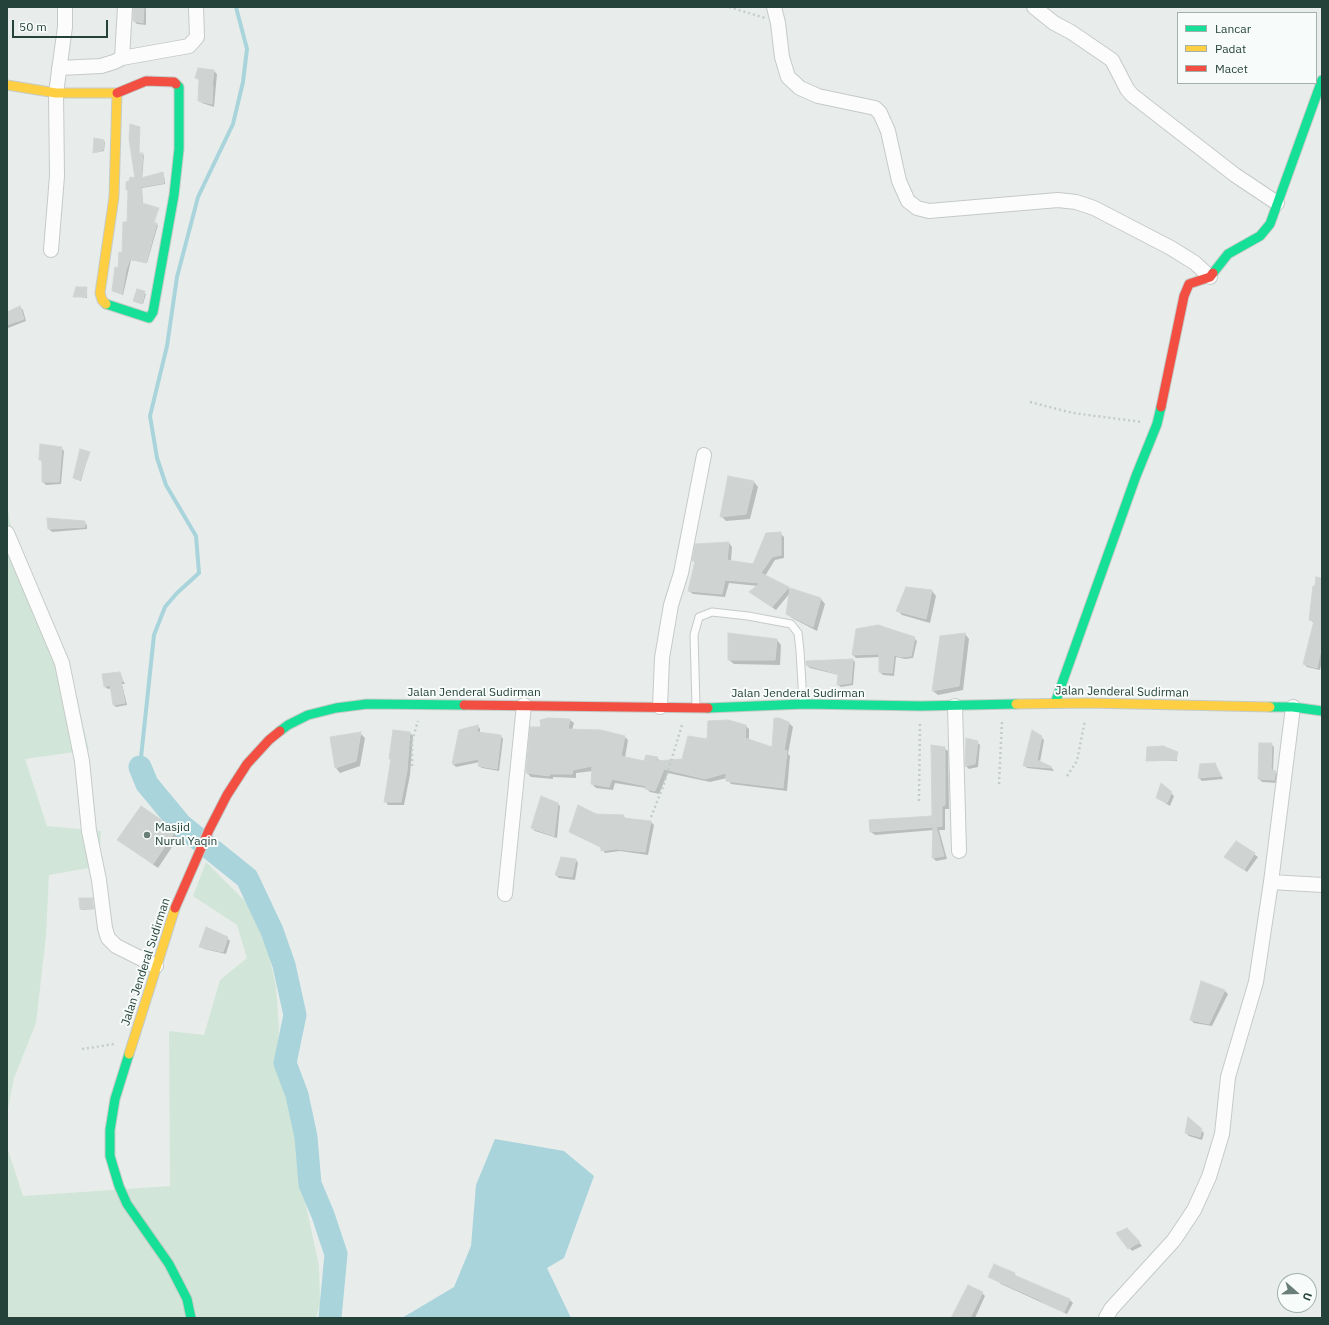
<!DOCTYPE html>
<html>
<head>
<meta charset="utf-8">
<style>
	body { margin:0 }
	#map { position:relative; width:1329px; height:1325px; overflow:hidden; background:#e8edeb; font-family:"IBM Plex Sans",sans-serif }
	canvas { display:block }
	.frame { position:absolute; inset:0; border:8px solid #24423a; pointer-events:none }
	.legend { position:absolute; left:1177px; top:12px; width:140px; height:72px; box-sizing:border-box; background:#f7fbf9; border:1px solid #a3b1ad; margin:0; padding:5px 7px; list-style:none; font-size:12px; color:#24423a }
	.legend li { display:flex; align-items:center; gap:8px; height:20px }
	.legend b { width:20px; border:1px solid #a3b1ad }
	.north { position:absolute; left:1277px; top:1273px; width:40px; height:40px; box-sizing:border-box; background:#f7fbf9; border:1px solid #a3b1ad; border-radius:50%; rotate:110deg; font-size:11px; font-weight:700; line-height:16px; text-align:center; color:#24423a }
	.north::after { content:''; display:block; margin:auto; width:14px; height:18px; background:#697e78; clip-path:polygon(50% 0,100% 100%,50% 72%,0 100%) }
	.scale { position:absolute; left:12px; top:20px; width:96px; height:18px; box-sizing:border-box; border:2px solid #24423a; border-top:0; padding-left:5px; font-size:12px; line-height:14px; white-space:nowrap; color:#24423a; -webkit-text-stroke:3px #f7fbf9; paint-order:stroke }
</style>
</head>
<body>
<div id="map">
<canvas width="1329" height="1325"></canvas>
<div class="frame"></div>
<ul class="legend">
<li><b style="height:5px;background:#16e098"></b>Lancar</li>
<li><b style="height:5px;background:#ffcf43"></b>Padat</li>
<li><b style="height:5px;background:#f24e42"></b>Macet</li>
</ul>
<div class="north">U</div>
<div class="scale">50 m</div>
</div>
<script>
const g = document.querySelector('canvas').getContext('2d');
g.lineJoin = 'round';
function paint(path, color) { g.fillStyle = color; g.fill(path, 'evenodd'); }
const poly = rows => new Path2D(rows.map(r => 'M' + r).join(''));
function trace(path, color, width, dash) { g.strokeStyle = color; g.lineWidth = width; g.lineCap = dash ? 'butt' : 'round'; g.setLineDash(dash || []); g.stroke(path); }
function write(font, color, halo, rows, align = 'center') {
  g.font = font + ' "IBM Plex Sans",sans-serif'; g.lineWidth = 4; g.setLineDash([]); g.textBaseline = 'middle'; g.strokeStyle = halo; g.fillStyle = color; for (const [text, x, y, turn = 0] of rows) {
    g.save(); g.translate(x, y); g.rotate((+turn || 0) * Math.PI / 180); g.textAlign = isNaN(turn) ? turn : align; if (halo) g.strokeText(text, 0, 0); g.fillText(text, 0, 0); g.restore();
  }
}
paint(poly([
	[7,504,17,566,77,701,89,750,25,759,47,826,101,831,99,866,49,875,46,936,36,1023,14,1078,7,1114],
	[206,862,246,902,267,946,276,986,279,1029,277,1060,297,1131,306,1205,319,1266,320,1304,316,1318,7,1318,7,1147,23,1196,170,1186,169,1031,204,1035,220,980,247,958,237,925,193,896]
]), '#d1e6d8');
paint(poly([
	[495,1139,564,1151,594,1176,564,1258,547,1268,571,1318,402,1318,454,1287,471,1246,476,1185]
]), '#a9d4db');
paint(poly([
	[134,7,146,8,146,25,137,24,134,21],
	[199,69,214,71,217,74,214,107,202,103,199,100,199,80,196,77],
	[139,128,139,154,144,155,142,179,163,173,165,181,165,184,142,188,143,205,151,227,152,228,159,210,154,224,158,225,147,263,131,260,123,295,113,291,123,255,128,223,129,191,127,190,137,179],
	[95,140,105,142,104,151,94,153],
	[87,288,87,298,74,296],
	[137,290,146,294,143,304,135,302],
	[20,307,23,310,26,321,8,328,7,313],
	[61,448,64,451,61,484,46,485,43,482,43,463,40,459],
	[89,453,81,481,75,479,74,478],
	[754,482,758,487,750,519,726,521,722,517],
	[84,522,87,525,87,529,52,532,49,529],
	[780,533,784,537,784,558,775,560,765,576,790,589,821,599,825,604,817,631,792,618,787,614,790,593,776,610,750,592,758,586,729,583,725,597,693,594,689,591,695,563,693,560,696,545,729,543,732,547,731,561,753,566],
	[1322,589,1322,661,1320,670,1307,667,1304,664,1314,623,1310,620],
	[932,591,936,596,930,623,902,615,897,610],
	[857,630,914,638,917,641,913,658,905,659,896,657,894,676,883,675,880,672,880,657,856,658,853,655],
	[965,634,969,639,963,690,938,695,933,691],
	[777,640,781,645,780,665,734,664,729,660],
	[853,660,855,662,853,685,841,687,838,685,839,675,810,668,807,665],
	[119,673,125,684,122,684,127,705,116,707,114,705,112,688,108,689,105,687,103,675],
	[570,720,574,723,572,730,625,737,628,740,625,758,645,762,657,758,661,762,682,760,707,740,745,725,749,729,749,741,773,748,789,723,793,727,788,754,790,756,787,791,731,784,727,778,710,782,668,773,659,794,650,792,646,788,615,783,613,790,596,788,592,784,593,771,576,773,576,778,553,777,553,779,531,777,527,773,542,728,541,721],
	[478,726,480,729,480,734,501,736,503,739,499,771,482,768,479,766,480,762,456,767,453,764,459,731],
	[360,733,365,738,360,766,340,773,336,768,332,737],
	[410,733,413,736,410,775,404,805,388,805,386,802,392,761,390,759],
	[1041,737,1044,740,1040,762,1051,767,1054,771,1027,768,1024,765],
	[977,742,980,745,978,767,969,769,966,766,966,751],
	[1271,744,1274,747,1273,771,1279,774,1277,783,1262,782,1259,779],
	[944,748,948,751,949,809,945,809,945,830,939,830,947,859,936,861,933,858,934,830,875,835,871,832,933,817],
	[1177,753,1177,761,1147,761],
	[1215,764,1223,779,1202,781,1199,778],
	[1171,793,1174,796,1170,806,1157,798],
	[557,803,560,806,557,838,535,831,532,828],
	[141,807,180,835,158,868,119,840],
	[596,815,623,816,627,819,651,822,654,825,648,855,620,851,605,853,602,848,570,832],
	[1236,842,1258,857,1247,872,1226,857],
	[576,860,578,863,575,880,559,878,556,875],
	[92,899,94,909,82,910,81,909],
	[227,938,230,941,226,954,204,949,201,946],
	[1202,982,1225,991,1228,994,1212,1026,1194,1023,1191,1020],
	[1201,1130,1204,1133,1202,1140,1189,1136,1186,1133],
	[1127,1229,1142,1246,1132,1251,1118,1233],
	[1001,1268,1015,1274,1017,1278,1070,1300,1073,1303,1067,1314,1001,1284,998,1281],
	[982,1293,985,1296,975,1318,952,1318]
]), '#0003');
trace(poly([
	[140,767,154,635,165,607,177,593,199,573,196,536,166,485,157,458,150,416,167,346,177,277,198,197,233,124,243,82,247,49,236,7]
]), '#a9d4db', 4);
trace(poly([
	[140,767,147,784,181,825,247,878,272,931,284,965,295,1015,285,1063,297,1095,306,1137,310,1184,323,1215,336,1254,330,1318]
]), '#a9d4db', 23);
const building = poly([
	[133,7,144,7,143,23,133,21,133,7],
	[198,68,214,70,212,86,213,86,212,104,198,101,199,79,195,78,198,68],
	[130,124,140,127,139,153,143,153,141,178,163,172,164,179,164,183,141,187,142,203,159,208,153,223,157,223,146,263,130,259,126,270,122,294,112,291,115,267,118,268,119,252,122,253,123,222,127,222,128,190,126,190,126,182,129,181,130,177,135,178,129,139,130,124],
	[94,138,104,140,103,150,93,153,94,138],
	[76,287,87,287,86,297,73,297,76,287],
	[137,289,145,291,142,304,133,301,137,289],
	[20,306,24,319,7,325,7,312,20,306],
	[40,444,62,447,59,482,42,482,42,460,39,460,40,444],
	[80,449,90,452,80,480,73,478,80,449],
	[728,476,754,481,746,514,720,517,728,476],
	[47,518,85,521,85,527,48,529,47,518],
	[781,532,781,555,772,557,761,573,789,587,772,607,749,592,760,583,725,580,722,594,688,591,695,561,692,561,695,544,729,542,727,560,753,564,766,533,781,532],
	[1316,577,1322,578,1322,645,1317,668,1303,664,1314,621,1309,620,1313,586,1315,586,1316,577],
	[906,587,932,590,926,619,896,611,906,587],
	[790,588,821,598,813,627,786,614,790,588],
	[878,625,915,637,911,656,901,657,894,655,892,673,879,672,879,654,852,655,856,629,878,625],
	[728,633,777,639,775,660,728,660,728,633],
	[965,633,959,686,932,691,940,636,965,633],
	[853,659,851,683,837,685,838,674,806,665,806,661,853,659],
	[120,672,123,681,121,682,125,703,113,705,110,685,104,687,102,674,120,672],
	[548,718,570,719,568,729,601,730,625,736,621,756,644,761,646,755,658,757,656,761,682,759,688,736,707,739,708,721,728,720,746,725,745,738,772,747,774,718,779,718,789,722,784,750,787,751,783,788,726,781,726,773,705,779,664,769,655,791,645,789,646,786,612,779,609,787,591,784,592,766,573,770,572,774,550,774,549,776,526,773,530,727,541,727,540,720,548,718],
	[478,725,477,732,501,735,497,769,478,766,479,759,452,764,459,730,478,725],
	[393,730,410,732,407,771,401,802,384,802,391,759,389,759,393,730],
	[1032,730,1042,736,1037,760,1052,767,1051,768,1023,766,1032,730],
	[361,732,356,761,335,768,330,737,361,732],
	[966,738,978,741,975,764,965,766,966,738],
	[1259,743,1272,743,1271,770,1276,771,1274,780,1258,779,1259,743],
	[931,745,945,747,945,805,942,806,942,826,936,827,944,856,932,858,933,827,870,832,869,820,932,816,931,745],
	[1163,746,1178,752,1176,760,1146,761,1147,747,1163,746],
	[1215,763,1221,776,1198,778,1200,764,1215,763],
	[1161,783,1172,792,1167,803,1156,798,1161,783],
	[541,796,558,803,554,836,531,828,541,796],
	[578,805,596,814,624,815,623,818,651,821,645,852,616,849,601,851,601,847,569,832,578,805],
	[141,806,176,830,153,864,117,840,141,806],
	[1236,841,1255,853,1244,870,1224,857,1236,841],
	[561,857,576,859,572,877,555,875,561,857],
	[79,898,93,898,93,909,80,909,79,898],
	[206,927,228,937,223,952,199,947,206,927],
	[1201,981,1225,990,1209,1024,1190,1020,1201,981],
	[1188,1117,1202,1129,1200,1137,1185,1133,1188,1117],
	[1127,1228,1140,1242,1128,1249,1116,1233,1127,1228],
	[994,1264,1015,1273,1014,1275,1070,1299,1064,1312,1041,1302,1042,1301,988,1277,994,1264],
	[968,1285,983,1292,970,1318,951,1318,968,1285]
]);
paint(building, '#cfd4d2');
trace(building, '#d1d6d4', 1);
const lane = poly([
	[696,706,694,635,699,617,712,612,748,616,791,624,798,633,800,651,803,702]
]);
const street = poly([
	[774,7,778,23,782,57,788,77,800,88,818,96,875,108,880,113,888,131,899,181,908,201,917,208,929,211,1058,200,1076,202,1094,208,1171,248,1195,263,1210,277],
	[1034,7,1054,23,1071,32,1112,60,1127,89,1132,95,1235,175,1277,203],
	[122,58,189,46,197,37,196,7],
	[59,68,101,66,114,62,122,58,125,7],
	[51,250,57,176,56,93,65,27,65,7],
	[7,533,62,663,82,761,89,831,99,880,105,928,108,938,116,946,156,966],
	[955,706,959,851],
	[660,707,662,658,671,605,681,573,704,455],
	[1271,882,1322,885],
	[505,894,524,705],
	[1106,1318,1111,1309,1174,1240,1194,1210,1209,1177,1222,1134,1228,1077,1256,982,1271,882,1293,707]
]);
const fast = poly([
	[1213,273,1228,254,1260,236,1270,224,1322,80],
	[106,304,149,318,153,312,174,195,179,149,179,87,176,84],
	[1055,703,1136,476,1157,424,1161,407],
	[1270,707,1293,707,1322,711],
	[708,708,804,704,921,706,1016,704],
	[280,731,288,725,308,715,336,708,367,704,464,705],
	[129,1054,115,1099,110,1130,110,1156,119,1186,127,1204,169,1264,187,1299,191,1318]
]);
const slow = poly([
	[7,85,56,93,117,93,114,197,100,293,102,300,106,304],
	[1016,704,1088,703,1270,707],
	[129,1054,175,908]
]);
const jam = poly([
	[117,93,146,81,174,82,176,84],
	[1161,407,1184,296,1189,284,1210,277,1213,273],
	[464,705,708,708],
	[175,908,209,830,227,795,247,764,269,740,280,731]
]);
trace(lane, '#c5cac8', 9);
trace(street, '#c5cac8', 16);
trace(fast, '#c3cbc8', 11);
trace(slow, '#c3cbc8', 11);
trace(jam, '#c3cbc8', 11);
trace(poly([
	[729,7,765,18],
	[1030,402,1073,413,1142,422],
	[412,766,412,741,418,721],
	[1067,776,1077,761,1085,720],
	[999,784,1002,721],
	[919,801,920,723],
	[651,817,664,784,682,725],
	[82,1049,114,1044]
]), '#c3ccca', 2.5, [2, 3]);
trace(lane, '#fcfcfc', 7);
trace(street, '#fcfcfc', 14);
trace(fast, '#16e098', 9);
trace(slow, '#ffcf43', 9);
trace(jam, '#f24e42', 9);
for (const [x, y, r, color] of [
	[147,835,4,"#697e78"]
]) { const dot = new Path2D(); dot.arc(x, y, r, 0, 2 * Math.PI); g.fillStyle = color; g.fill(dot); trace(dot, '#f7fbf9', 1.5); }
write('12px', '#24423a', '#f7fbf9', [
	["Jalan Jenderal Sudirman",1122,692,1],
	["Jalan Jenderal Sudirman",474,693],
	["Jalan Jenderal Sudirman",798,694],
	["Jalan Jenderal Sudirman",146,962,-72]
]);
write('12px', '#24423a', '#f7fbf9', [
	["Masjid",155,828],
	["Nurul Yaqin",155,842]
], 'left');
</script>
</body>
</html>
